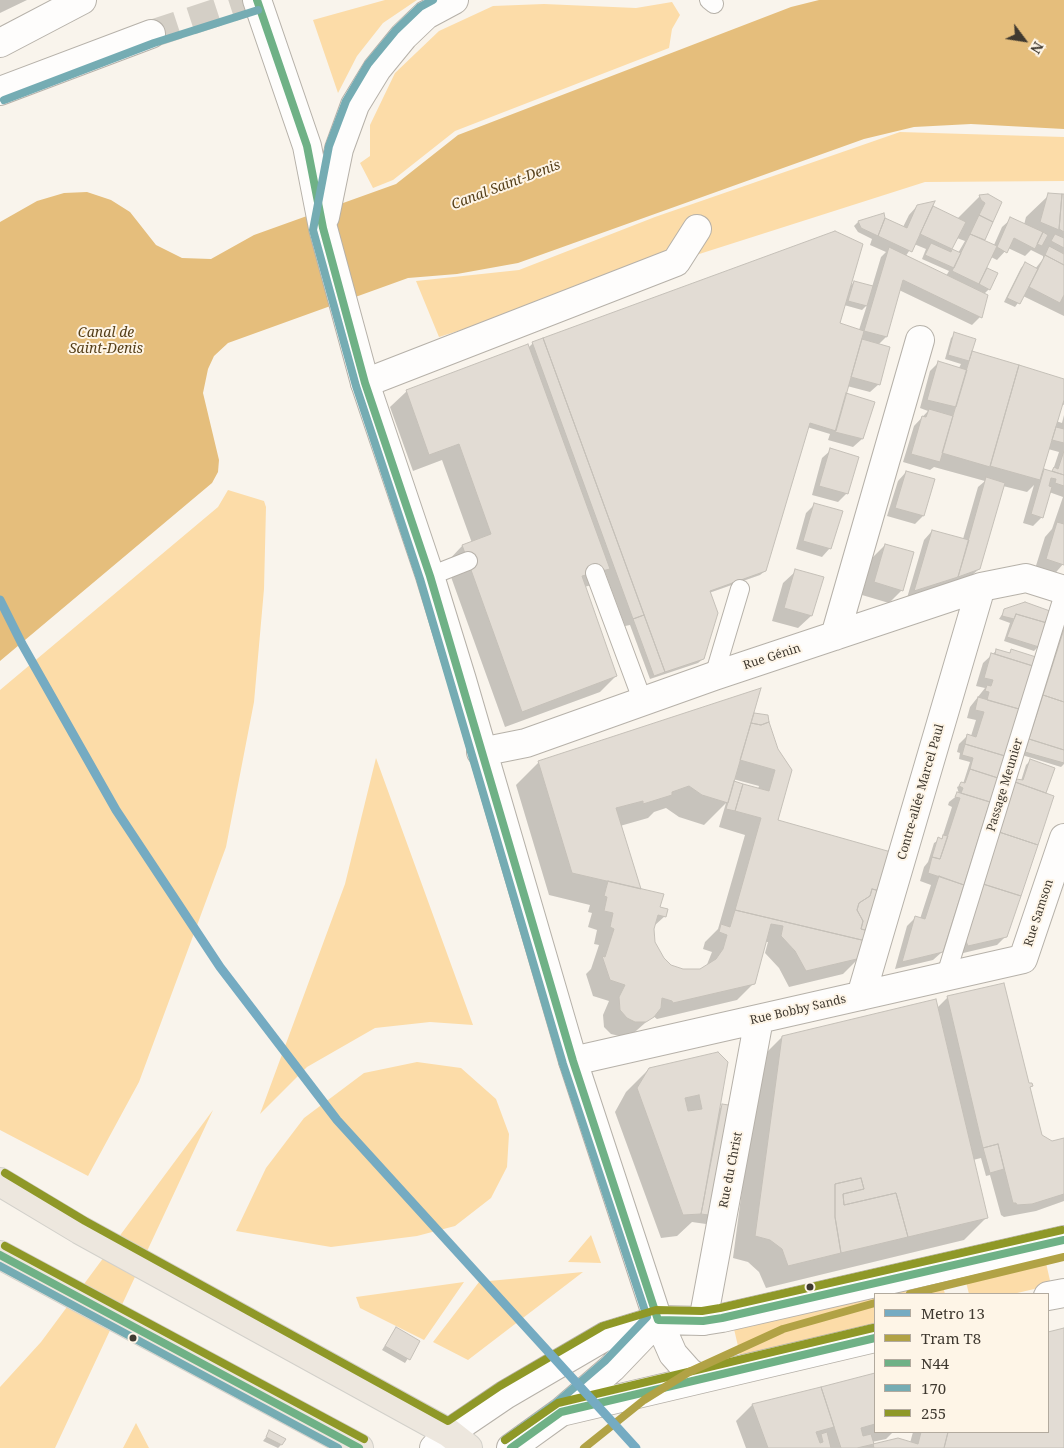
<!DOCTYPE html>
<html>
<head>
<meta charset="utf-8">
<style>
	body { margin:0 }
	#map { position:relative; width:1064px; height:1448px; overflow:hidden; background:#f9f4ec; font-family:"Noto Serif",serif }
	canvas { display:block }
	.legend { position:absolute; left:874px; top:1293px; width:175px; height:140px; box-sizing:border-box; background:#fef5e7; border:1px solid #b2aa9e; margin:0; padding:6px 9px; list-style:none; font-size:15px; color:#3f3930 }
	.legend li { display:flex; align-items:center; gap:10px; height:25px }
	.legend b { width:25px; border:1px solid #b2aa9e }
	.north { position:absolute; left:999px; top:15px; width:50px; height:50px; -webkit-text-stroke:4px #fef5e7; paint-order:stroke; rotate:121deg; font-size:14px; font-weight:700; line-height:20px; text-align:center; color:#3f3930 }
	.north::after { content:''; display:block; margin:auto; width:18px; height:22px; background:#3f3930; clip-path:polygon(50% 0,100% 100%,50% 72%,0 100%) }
</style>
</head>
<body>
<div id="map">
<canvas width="1064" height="1448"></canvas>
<ul class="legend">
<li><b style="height:6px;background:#75abc2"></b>Metro 13</li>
<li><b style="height:6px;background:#b1a245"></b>Tram T8</li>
<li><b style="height:6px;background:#6fb186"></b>N44</li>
<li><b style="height:6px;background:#75acb3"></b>170</li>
<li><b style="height:6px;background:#8f9827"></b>255</li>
</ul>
<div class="north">N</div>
</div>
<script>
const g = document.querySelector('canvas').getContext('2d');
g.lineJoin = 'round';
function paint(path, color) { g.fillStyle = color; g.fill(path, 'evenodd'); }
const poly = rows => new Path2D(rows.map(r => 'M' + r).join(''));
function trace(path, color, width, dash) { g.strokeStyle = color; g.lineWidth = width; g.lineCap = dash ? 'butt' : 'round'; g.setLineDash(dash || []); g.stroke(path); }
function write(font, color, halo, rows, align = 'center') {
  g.font = font + ' "Noto Serif",serif'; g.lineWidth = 4; g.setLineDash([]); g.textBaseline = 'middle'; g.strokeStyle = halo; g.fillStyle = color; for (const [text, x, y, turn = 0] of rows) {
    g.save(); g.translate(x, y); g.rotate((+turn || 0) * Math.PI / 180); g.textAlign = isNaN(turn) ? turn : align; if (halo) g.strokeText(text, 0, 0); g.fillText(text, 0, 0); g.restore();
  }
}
paint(poly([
	[385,0,417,0,383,23,357,56,338,93,313,20],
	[672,2,680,15,672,29,669,48,455,131,393,180,373,188,360,163,370,156,370,125,395,73,439,31,493,6,544,4,636,8],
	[900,132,1064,137,1064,181,925,182,439,337,416,281,519,270,655,217],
	[228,490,264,501,266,507,264,589,254,702,226,847,139,1082,88,1176,0,1130,0,690,218,507],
	[376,758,473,1025,430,1022,375,1028,307,1067,260,1114,345,884],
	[417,1062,461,1068,496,1099,509,1134,507,1167,491,1198,455,1226,417,1236,331,1247,236,1231,266,1168,304,1118,364,1073],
	[213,1110,55,1448,0,1448,0,1387,41,1342],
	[591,1235,601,1263,568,1262],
	[1044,1254,1051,1285,1013,1294,969,1294,964,1274],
	[583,1272,468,1360,433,1342,479,1282],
	[941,1279,945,1294,877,1294],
	[464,1282,424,1340,360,1308,356,1297],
	[875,1295,875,1327,741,1359,734,1329],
	[136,1423,149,1448,123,1448]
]), '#fcdca8');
paint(poly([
	[819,0,1064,0,1064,129,971,124,914,127,864,139,518,263,457,274,408,278,228,343,214,356,208,369,203,393,219,460,218,472,212,483,0,661,0,222,37,201,64,193,87,192,111,200,130,212,156,245,182,258,211,259,254,235,396,184,458,135,791,7]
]), '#e5be7c');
paint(poly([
	[0,0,27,0,0,13],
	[1049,195,1064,196,1064,316,1023,296,1015,307,1004,302,1021,268,1025,264,1035,269,1043,259,1043,256,1031,250,1025,256,1008,248,997,260,991,257,985,268,996,274,989,289,984,294,980,317,972,325,899,290,886,337,878,345,879,384,870,392,847,386,844,398,873,403,862,439,853,447,828,440,830,434,807,427,765,571,760,575,709,593,703,659,698,663,650,679,630,625,625,626,605,572,592,585,584,587,616,676,600,692,505,727,446,563,462,546,472,543,442,460,413,471,390,407,407,391,528,348,533,343,544,339,849,287,854,282,872,287,881,257,886,252,870,245,872,239,858,232,854,226,858,222,883,214,884,219,903,227,909,215,917,206,931,207,957,219,980,196,1001,202,983,241,994,245,1002,227,1011,219,1024,225,1026,217],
	[957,238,965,241,958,253,951,250],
	[914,244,926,249,922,259,949,271,946,276,905,257],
	[844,305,862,310,867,305,859,330,838,324],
	[955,334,971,352,1064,380,1064,405,1061,404,1056,421,1062,423,1064,415,1064,563,1051,578,1034,572,1045,537,1052,529,1063,497,1049,492,1042,517,1033,526,1023,523,1034,485,1027,492,1003,486,979,569,970,577,907,598,924,540,932,531,963,539,978,487,985,481,934,467,930,470,903,462,914,426,928,411,920,408,930,371,938,363,959,368,961,364,945,359,951,338],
	[1048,449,1059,452,1053,470,1051,472,1044,470,1041,473],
	[831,450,847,493,838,502,812,495,822,458],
	[906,472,923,516,915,524,887,516,898,481],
	[815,504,830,548,822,557,796,549,806,513],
	[885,545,902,590,889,603,862,595,872,558],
	[796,571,811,616,798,628,772,621,783,583],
	[1005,610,1049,612,1038,647,1034,651,1004,641,1010,623,999,619],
	[1064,627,1064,764,1061,767,1022,755,1057,634],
	[997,650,1008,654,1012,651,1034,658,942,952,933,960,895,969,907,926,915,918,920,919,931,885,920,881,924,867,928,862,934,843,942,838,952,807,948,805,949,802,959,794,957,787,963,784,970,762,959,759,960,753,957,752,959,744,968,735,971,736,976,720,967,718,970,707,985,688,976,686,983,663],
	[754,714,777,749,776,821,860,957,843,974,789,987,779,968,765,953,768,942,765,942,754,983,737,1000,657,1019,653,1016,628,1038,611,1034,604,1027,603,1015,609,1001,593,996,586,974,591,969,599,945,594,944,597,930,588,927,592,913,588,912,590,905,549,895,516,785,539,762,751,718],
	[733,779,759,786,758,789,733,782],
	[726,803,719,827,745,835,718,929,705,942,703,949,712,952,706,967,700,970,683,971,671,966,656,950,653,935,654,926,665,916,640,890,620,826,648,818,654,812,666,808,679,817,704,825],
	[1030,761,1053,768,1006,936,997,945,959,954,1012,784,1016,780,1021,781,1026,765],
	[948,997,1028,1084,1032,1086,1029,1088,1041,1136,1052,1142,1064,1140,1064,1201,1036,1211,1004,1217,1001,1215,990,1175,986,1176,981,1158,973,1160,987,1217,964,1240,766,1288,759,1272,748,1262,733,1258,759,1060,782,1037,937,1008],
	[718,1054,719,1109,722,1106,715,1215,706,1224,692,1222,677,1236,661,1238,615,1112,626,1092,649,1069],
	[396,1328,419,1341,405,1363,382,1350],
	[1064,1329,1064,1448,746,1448,736,1421,752,1405,875,1375,875,1432,893,1432,886,1439,872,1442,873,1445,898,1439,910,1443,913,1432,1048,1432,1048,1333],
	[270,1432,281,1445,278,1448,263,1441]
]), '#0003');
const building = poly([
	[1048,193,1062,194,1059,230,1040,222,1048,193],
	[988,194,1002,202,993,222,979,215,985,203,981,200,979,195,988,194],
	[1062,194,1064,194,1064,232,1059,229,1062,194],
	[935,201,912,252,878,236,885,218,907,228,917,205,935,201],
	[933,206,966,222,952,249,920,234,933,206],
	[884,213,885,218,878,236,861,228,858,221,884,213],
	[979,215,993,222,985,240,970,234,979,215],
	[1010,217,1043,232,1035,249,1014,238,1007,253,997,247,1010,217],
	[835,231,863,244,840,323,864,331,836,431,810,423,766,571,710,591,718,613,704,659,665,672,543,338,835,231],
	[1043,232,1048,235,1042,246,1037,244,1043,232],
	[970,234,997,246,979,284,952,271,970,234],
	[1055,234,1064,238,1064,248,1051,241,1055,234],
	[931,243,951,252,952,249,961,253,954,268,925,255,931,243],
	[1049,246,1064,254,1064,265,1045,255,1049,246],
	[889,247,988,295,982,318,903,280,887,337,864,331,889,247],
	[1045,255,1064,265,1064,295,1060,303,1029,287,1045,255],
	[1025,262,1038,269,1020,304,1007,298,1025,262],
	[987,268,998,273,990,290,979,284,987,268],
	[854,281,873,286,867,306,848,301,854,281],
	[954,332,976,339,969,361,948,355,954,332],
	[543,338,644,615,633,619,532,342,543,338],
	[862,339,890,347,880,385,851,377,862,339],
	[528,344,610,569,582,576,617,676,522,712,462,545,491,534,459,444,429,455,406,390,528,344],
	[972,351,1019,365,990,467,942,453,972,351],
	[938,361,967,370,956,407,927,400,938,361],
	[1019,365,1064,379,1064,400,1040,480,990,466,1019,365],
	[846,393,875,402,863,439,835,432,846,393],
	[929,409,953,416,940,462,911,454,922,416,926,417,929,409],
	[1056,427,1064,429,1064,443,1052,440,1056,427],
	[830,448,859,457,848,494,819,486,830,448],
	[1064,451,1064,475,1052,471,1054,467,1058,469,1064,451],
	[1044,469,1064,475,1064,486,1055,483,1056,479,1051,478,1049,486,1052,487,1043,518,1031,514,1044,469],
	[906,471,935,479,924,516,895,508,906,471],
	[986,477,1005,483,980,569,958,577,986,477],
	[814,503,843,511,831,549,803,541,814,503],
	[1057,522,1064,524,1064,565,1046,559,1057,522],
	[932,530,969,540,958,577,914,591,932,530],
	[885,544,914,552,903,591,874,582,885,544],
	[795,569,824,577,812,616,784,608,795,569],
	[1025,602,1050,611,1047,623,1016,614,1014,619,1002,616,1004,609,1025,602],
	[1016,614,1047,623,1039,647,1007,637,1016,614],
	[644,615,665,672,654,676,633,619,644,615],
	[1064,629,1064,702,1043,695,1064,629],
	[996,649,1010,653,1011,649,1036,657,1033,666,995,654,996,649],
	[991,653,1033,666,1019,709,987,700,989,692,985,691,987,685,991,686,993,680,984,678,991,653],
	[761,688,728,803,702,795,689,786,672,792,672,795,643,804,643,801,616,808,641,889,572,873,538,761,761,688],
	[1043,695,1064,702,1064,750,1029,739,1043,695],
	[978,697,1019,709,1005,756,965,744,967,734,976,737,984,712,975,710,978,697],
	[754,713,768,715,769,722,761,725,751,723,754,713],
	[769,722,778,749,792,770,778,820,891,852,880,891,872,889,870,896,859,903,857,910,863,921,861,929,869,931,866,941,735,910,761,818,735,811,743,784,769,791,775,770,740,760,751,723,761,725,769,722],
	[1029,739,1064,750,1064,763,1025,752,1029,739],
	[965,744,1005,756,998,778,970,769,973,758,962,755,965,744],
	[1030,759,1055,768,1046,793,1015,782,1016,779,1023,780,1030,759],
	[970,769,998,778,990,802,961,793,963,788,959,786,961,782,965,783,970,769],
	[734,781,743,784,735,811,726,809,734,781],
	[1015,782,1054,796,1038,845,999,832,1015,782],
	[957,792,990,802,964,885,928,873,932,857,940,859,960,798,955,797,957,792],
	[999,832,1038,845,1021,896,983,884,999,832],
	[943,835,948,836,940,859,932,857,938,837,942,839,943,835],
	[939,876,964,885,943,952,902,962,915,916,925,919,939,876],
	[608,881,664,894,660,907,668,909,666,917,658,915,654,929,655,942,664,958,671,965,683,969,700,969,716,959,723,949,727,935,719,932,721,924,730,927,735,910,866,941,861,958,806,971,795,951,781,936,783,926,771,924,755,984,673,1003,672,1001,662,998,661,1008,654,1017,646,1022,635,1022,627,1018,620,1010,619,997,625,985,610,980,602,956,605,957,614,929,610,927,613,913,604,911,607,897,604,896,608,881],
	[983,884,1021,896,1007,937,968,946,965,939,983,884],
	[872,889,880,891,869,931,861,929,863,921,857,910,859,903,870,896,872,889],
	[1004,983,1029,1083,1032,1083,1033,1086,1030,1087,1042,1135,1052,1141,1064,1138,1064,1194,1032,1204,1017,1205,1016,1203,1013,1203,998,1144,983,1148,947,996,1004,983],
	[936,999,988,1218,908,1237,896,1193,844,1205,843,1194,864,1189,861,1178,835,1184,835,1217,841,1253,788,1266,782,1249,770,1240,755,1236,782,1036,936,999],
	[718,1052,728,1062,703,1204,701,1214,683,1215,637,1088,649,1068,718,1052],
	[699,1095,702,1109,688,1111,685,1098,699,1095],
	[722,1104,735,1106,716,1216,701,1214,722,1104],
	[998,1144,1004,1169,990,1173,983,1148,998,1144],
	[861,1178,864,1189,843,1194,844,1205,896,1193,908,1237,841,1253,835,1217,835,1184,861,1178],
	[396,1327,420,1341,410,1360,385,1346,396,1327],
	[1064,1328,1064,1448,944,1448,948,1432,1048,1432,1048,1332,1064,1328],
	[875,1373,875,1424,861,1428,863,1436,871,1434,874,1444,857,1448,841,1448,821,1387,875,1373],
	[821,1387,834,1427,816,1432,820,1443,823,1442,821,1434,827,1432,831,1448,768,1448,752,1404,821,1387],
	[269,1430,286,1439,282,1445,266,1437,269,1430],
	[921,1432,948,1432,944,1448,874,1448,873,1444,898,1438,918,1444,921,1432]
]);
paint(building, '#e2dcd4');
trace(building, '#c5c0b8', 1);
trace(poly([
	[151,34,255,0]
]), '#d4cfc6', 28, [28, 14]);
const lane = poly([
	[709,0,714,4],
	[595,573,643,702],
	[430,576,468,561],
	[714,676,740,589],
	[946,975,1064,594]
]);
const street = poly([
	[365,383,676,262,697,229],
	[835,636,920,340],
	[481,752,526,743,714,676,981,587,1026,578,1064,590],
	[861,996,981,587],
	[573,1061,1023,959,1064,838],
	[703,1321,759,1019]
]);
const secondary = poly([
	[257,0,307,146,323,228,365,383,430,576,462,680,573,1061,658,1320,673,1354,689,1372,700,1379],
	[0,43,82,0],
	[0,91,151,34],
	[325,217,339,149,355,105,377,69,404,36,426,15,454,0],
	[1048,1296,1064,1293],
	[561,1412,875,1338],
	[434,1448,449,1433,505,1395,606,1336,658,1320,703,1321,722,1318,1064,1240],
	[511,1448,561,1412,612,1368,657,1321]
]);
const primary = poly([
	[0,1182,80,1230,449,1433,468,1448],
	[0,1255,359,1448]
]);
trace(lane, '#b6b1a9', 20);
trace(street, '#b6b1a9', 30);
trace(secondary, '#b6b1a9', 30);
trace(primary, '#d2d0ca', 30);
trace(lane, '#fefdfc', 18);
trace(street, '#fefdfc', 28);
trace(secondary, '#fefdfc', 28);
trace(primary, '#ede7de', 28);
trace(poly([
	[257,0,307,146,323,228,365,383,430,576,573,1061,658,1320,703,1321,722,1318,1064,1240],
	[0,1255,359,1448],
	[511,1448,561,1412,875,1338]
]), '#6fb186', 8);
trace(poly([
	[433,0,420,7,396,30,368,64,346,101,329,146,313,230,356,386,420,579,563,1064,647,1317,605,1361,555,1404,505,1440],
	[4,100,154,43,258,10],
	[0,1266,338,1448]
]), '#75acb3', 8);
trace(poly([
	[5,1173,85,1221,448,1421,500,1386,603,1326,656,1310,702,1311,720,1308,1062,1230],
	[5,1246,364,1439],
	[505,1440,558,1403,873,1328]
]), '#8f9827', 8);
trace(poly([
	[910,1294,1064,1257],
	[584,1448,644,1400,689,1372,783,1329,875,1303]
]), '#b1a245', 8);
trace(poly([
	[0,600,22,644,116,810,220,967,337,1120,636,1448]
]), '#75abc2', 9);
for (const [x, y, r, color] of [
	[810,1287,4.5,"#3f3930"],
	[133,1338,4.5,"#3f3930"]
]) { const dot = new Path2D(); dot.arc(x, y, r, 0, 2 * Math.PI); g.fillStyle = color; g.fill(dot); trace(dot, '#fef5e7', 2); }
write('12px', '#3f3930', '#fef5e7', [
	["Rue Génin",772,657,-18],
	["Passage Meunier",1005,785,-73],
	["Contre-allée Marcel Paul",921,792,-74],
	["Rue Samson",1039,913,-72],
	["Rue Bobby Sands",798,1010,-13],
	["Rue du Christ",731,1170,-79]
]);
write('italic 14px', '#553f19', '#fef5e7', [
	["Canal Saint-Denis",506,185,-21],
	["Canal de",106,333],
	["Saint-Denis",106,349]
]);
</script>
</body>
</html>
